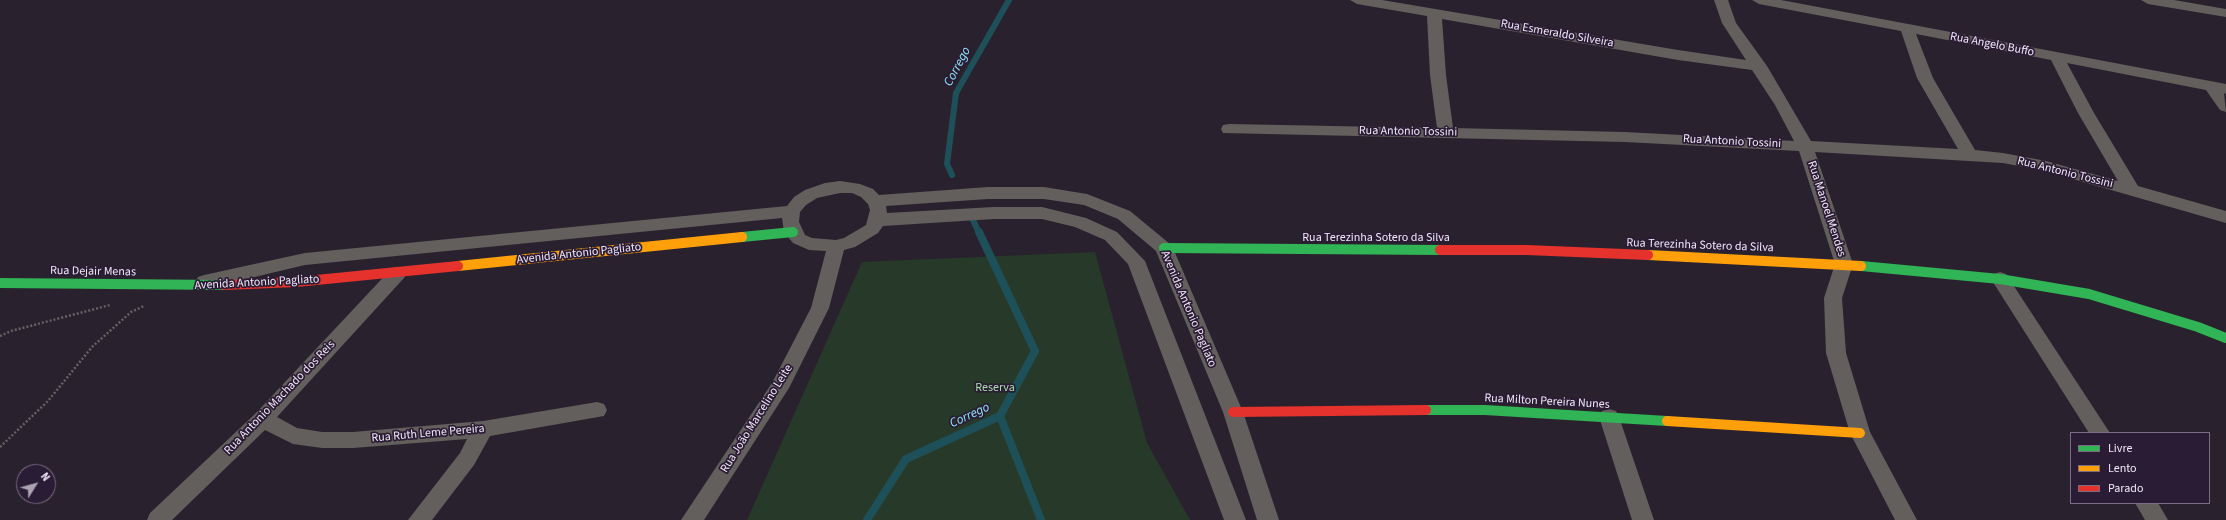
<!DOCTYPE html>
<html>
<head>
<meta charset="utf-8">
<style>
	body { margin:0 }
	#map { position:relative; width:2226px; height:520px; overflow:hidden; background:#29222e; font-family:"Source Sans 3",sans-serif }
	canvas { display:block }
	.legend { position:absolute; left:2070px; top:432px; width:140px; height:72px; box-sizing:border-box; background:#2a1c34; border:1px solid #7a6e82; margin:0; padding:5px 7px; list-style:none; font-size:12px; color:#f1e8f8 }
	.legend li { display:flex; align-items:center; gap:8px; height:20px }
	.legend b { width:20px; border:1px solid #7a6e82 }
	.north { position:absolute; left:16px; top:464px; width:40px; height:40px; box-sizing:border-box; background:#2a1c34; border:1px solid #7a6e82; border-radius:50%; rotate:53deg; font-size:11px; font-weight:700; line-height:16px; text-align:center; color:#f1e8f8 }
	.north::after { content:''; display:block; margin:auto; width:14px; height:18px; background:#aba3b1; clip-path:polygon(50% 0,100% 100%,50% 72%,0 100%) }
</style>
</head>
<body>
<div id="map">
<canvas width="2226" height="520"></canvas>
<ul class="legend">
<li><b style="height:5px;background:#30b455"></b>Livre</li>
<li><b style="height:5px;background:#ff9f0a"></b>Lento</li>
<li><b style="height:5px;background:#e5322d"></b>Parado</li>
</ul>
<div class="north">N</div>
</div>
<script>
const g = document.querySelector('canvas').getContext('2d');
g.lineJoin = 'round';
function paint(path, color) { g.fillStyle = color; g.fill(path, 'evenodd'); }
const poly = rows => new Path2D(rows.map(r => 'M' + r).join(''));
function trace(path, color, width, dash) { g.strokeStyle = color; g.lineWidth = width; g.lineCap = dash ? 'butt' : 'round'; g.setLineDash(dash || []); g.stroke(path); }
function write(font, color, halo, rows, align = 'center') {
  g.font = font + ' "Source Sans 3",sans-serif'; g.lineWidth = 3.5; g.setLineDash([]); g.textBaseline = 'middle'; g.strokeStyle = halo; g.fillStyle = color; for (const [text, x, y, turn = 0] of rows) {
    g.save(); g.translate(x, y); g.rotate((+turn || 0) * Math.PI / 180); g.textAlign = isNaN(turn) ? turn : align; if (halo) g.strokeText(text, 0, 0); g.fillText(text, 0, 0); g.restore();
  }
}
paint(poly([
	[1095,252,1147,443,1190,520,747,520,862,262]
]), '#273928');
trace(poly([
	[952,175,947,164,956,93,1009,0],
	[973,220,979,233]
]), '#1e505a', 6);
trace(poly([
	[1000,416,1041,520],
	[867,520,906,459,1000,416,1035,351,979,232]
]), '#1e505a', 8);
trace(poly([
	[0,336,11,331,110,305],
	[0,447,48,401,92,347,131,312,144,306]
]), '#656265', 2.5, [2, 2]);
paint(poly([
	[1350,0,1382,0,1678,50,1746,60,1722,23,1714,0,1728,0,1736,23,1767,66,1811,141,1958,149,1917,78,1901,31,1759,4,1752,0,1781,0,2226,84,2226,94,2224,93,2226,112,2220,110,2206,90,2067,63,2094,113,2138,186,2226,211,2226,223,2045,171,2003,163,1815,152,1853,264,1842,298,1846,353,1870,432,1917,520,1895,520,1850,433,1826,353,1824,298,1835,264,1799,151,1625,142,1223,133,1221,129,1223,125,1229,124,1437,128,1430,75,1427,16,1357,4,1350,0],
	[1442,19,1678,60,1752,70,1775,105,1794,141,1625,132,1453,128,1446,75,1442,19],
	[1916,34,2051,60,2078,113,2118,181,2046,161,2003,153,1975,150,1933,78,1916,34],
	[2141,0,2174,0,2226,9,2226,17,2148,4,2141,0],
	[840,181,860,184,873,189,879,195,988,187,1044,187,1087,194,1130,211,1170,244,1173,248,1243,412,1279,520,1257,520,1223,412,1156,251,1118,219,1084,205,1044,199,988,199,886,206,887,213,994,207,1042,207,1086,218,1117,232,1145,261,1246,520,1224,520,1128,264,1105,240,1075,227,1042,219,994,219,883,226,878,233,855,247,844,250,829,308,789,388,704,520,681,520,772,383,811,308,826,251,809,250,793,243,784,232,782,218,305,265,204,289,198,287,195,282,198,277,204,275,305,253,787,206,794,197,805,190,825,183,840,181],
	[840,193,852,193,861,197,868,204,870,210,866,225,844,238,836,240,812,238,805,235,799,222,800,212,806,205,817,198,840,193],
	[398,267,404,268,407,273,404,278,277,417,297,428,322,432,353,432,483,421,597,402,604,404,607,410,604,416,490,436,474,465,432,520,408,520,460,453,467,439,353,448,322,448,293,444,265,430,172,520,147,520,150,513,256,413,392,268,398,267],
	[2000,272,2006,274,2110,433,2089,433,1991,279,1994,274,2000,272],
	[1609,409,1616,411,1619,417,1654,520,1632,520,1599,417,1602,411,1609,409],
	[2135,503,2158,503,2168,520,2145,520,2135,503]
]), '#625f5d');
trace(poly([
	[785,233,793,232]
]), '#30b455', 8);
trace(poly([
	[742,237,793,232],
	[1164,248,1440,250],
	[1861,266,2000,279,2089,294,2198,327,2226,338],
	[0,283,224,285],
	[1426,410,1485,410,1667,421]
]), '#30b455', 10);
trace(poly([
	[1648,255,1861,266],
	[458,266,742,237],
	[1667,421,1860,433]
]), '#ff9f0a', 10);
trace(poly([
	[1440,250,1527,250,1648,255],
	[224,285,296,282,458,266],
	[1233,412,1426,410]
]), '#e5322d', 10);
write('12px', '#f1e8f8', '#2a1c34', [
	["Rua Esmeraldo Silveira",1557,34,10],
	["Rua Angelo Buffo",1992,45,11],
	["Rua Antonio Tossini",1408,132,1],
	["Rua Antonio Tossini",1732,142,3],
	["Rua Antonio Tossini",2065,173,14],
	["Rua Manoel Mendes",1826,209,72],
	["Rua Terezinha Sotero da Silva",1376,238],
	["Rua Terezinha Sotero da Silva",1700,246,2],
	["Avenida Antonio Pagliato",579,254,-6],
	["Rua Dejair Menas",93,272,1],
	["Avenida Antonio Pagliato",257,283,-3],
	["Avenida Antonio Pagliato",1188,309,67],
	["Rua Antonio Machado dos Reis",280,398,-46],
	["Rua Milton Pereira Nunes",1547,402,3],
	["Rua João Marcelino Leite",757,419,-58],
	["Rua Ruth Leme Pereira",428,434,-5]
]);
write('12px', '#aadeab', '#2a1c34', [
	["Reserva",995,388]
]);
write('italic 13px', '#8ee7f9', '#2a1c34', [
	["Corrego",958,67,-62],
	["Corrego",970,416,-25]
]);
</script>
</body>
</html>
